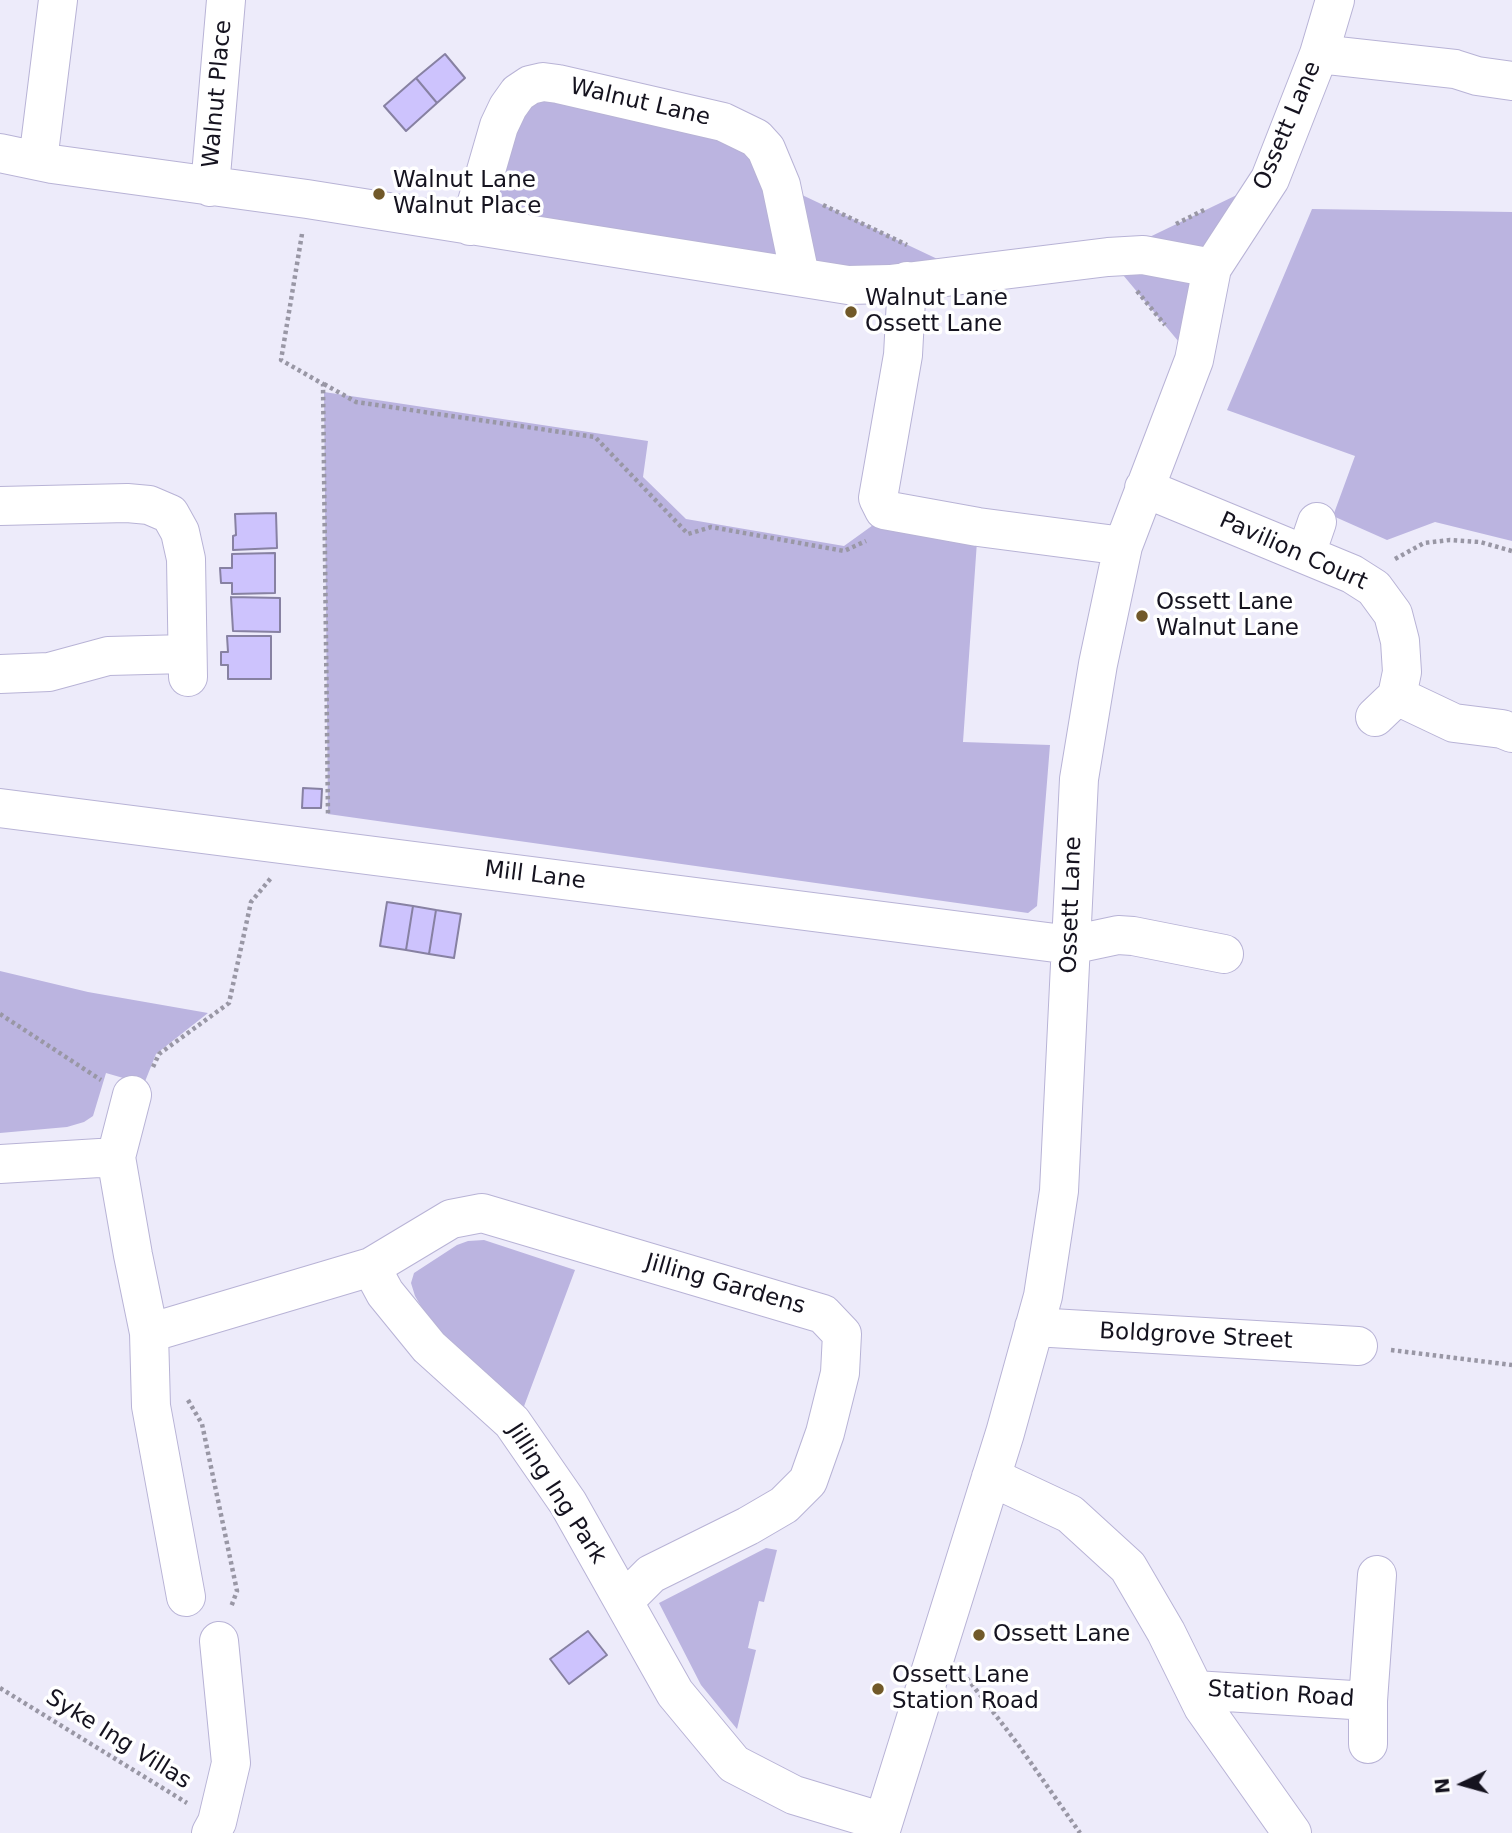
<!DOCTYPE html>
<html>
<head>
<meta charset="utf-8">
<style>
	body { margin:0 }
	#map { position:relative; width:1512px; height:1833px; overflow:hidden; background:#edebfa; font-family:"DejaVu Sans",sans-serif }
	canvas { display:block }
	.north { position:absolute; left:1428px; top:1749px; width:70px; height:70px; -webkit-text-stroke:5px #fff; paint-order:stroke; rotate:265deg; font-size:19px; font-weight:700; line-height:28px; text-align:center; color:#15131f }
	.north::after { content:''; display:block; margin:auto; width:24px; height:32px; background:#15131f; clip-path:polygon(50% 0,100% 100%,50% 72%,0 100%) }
</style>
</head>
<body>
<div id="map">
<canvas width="1512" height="1833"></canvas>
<div class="north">N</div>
</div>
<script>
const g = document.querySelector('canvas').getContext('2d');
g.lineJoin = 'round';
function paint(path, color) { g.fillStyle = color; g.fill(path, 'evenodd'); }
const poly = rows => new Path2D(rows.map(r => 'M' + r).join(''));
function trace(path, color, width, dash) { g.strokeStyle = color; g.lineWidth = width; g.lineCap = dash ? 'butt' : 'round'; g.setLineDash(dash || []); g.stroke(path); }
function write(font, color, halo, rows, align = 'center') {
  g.font = font + ' "DejaVu Sans",sans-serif'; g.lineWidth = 7; g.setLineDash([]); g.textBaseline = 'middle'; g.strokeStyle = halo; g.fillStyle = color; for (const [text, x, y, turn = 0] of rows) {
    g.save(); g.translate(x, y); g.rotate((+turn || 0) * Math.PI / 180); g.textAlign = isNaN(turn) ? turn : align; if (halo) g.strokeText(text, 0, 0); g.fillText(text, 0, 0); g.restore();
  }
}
paint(poly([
	[518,93,723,122,781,185,967,273,890,284,470,226],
	[1270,179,1194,360,1108,257],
	[1312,209,1512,212,1512,541,1435,522,1387,540,1333,516,1355,456,1227,410],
	[324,392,648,441,643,477,686,519,844,546,887,515,978,527,963,742,1050,745,1037,906,1028,913,328,814],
	[0,971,88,992,208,1013,156,1054,144,1084,106,1073,93,1116,84,1122,67,1127,0,1133],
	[484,1240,575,1270,523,1409,450,1343,429,1320,415,1296,411,1283,414,1273,457,1245,468,1241],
	[766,1548,777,1550,764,1602,759,1601,748,1648,756,1650,737,1729,701,1685,659,1603]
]), '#bbb4e0');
const building = poly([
	[445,54,465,78,437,103,416,78,445,54],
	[416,78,437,103,406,131,384,106,416,78],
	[276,513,277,548,233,550,233,536,236,535,235,514,276,513],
	[275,553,275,593,232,594,232,583,221,583,220,568,232,568,232,554,275,553],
	[231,597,280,598,280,632,233,631,231,597],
	[227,636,271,636,271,679,228,679,228,665,221,665,221,652,228,652,227,636],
	[303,788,322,789,321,808,302,808,303,788],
	[387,902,413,906,406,950,380,946,387,902],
	[413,906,436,910,429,954,406,950,413,906],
	[436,910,461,914,454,958,429,954,436,910],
	[588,1631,607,1655,569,1684,550,1659,588,1631]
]);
paint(building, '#cdc3fd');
trace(building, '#8781a2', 2);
const minor = poly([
	[1319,54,1455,69,1477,76,1512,81],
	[0,153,52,164,307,199,848,285,890,284,1108,257,1143,255,1212,268],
	[38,161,58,0],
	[210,187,226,0],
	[470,226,499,126,508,107,518,93,530,85,543,82,558,84,723,122,756,138,766,149,781,185,800,276],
	[907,281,903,355,878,498,884,510,978,527,1123,546],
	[1144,488,1352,574,1374,588,1393,614,1400,641,1402,672,1397,696,1375,717],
	[0,506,127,503,149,505,170,514,180,532,186,559,188,677],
	[1306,554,1317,522],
	[0,674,49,672,108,656,186,654],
	[1397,696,1454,723,1502,729,1512,733],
	[0,808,1071,945,1118,935,1133,936,1224,954],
	[116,1157,132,1095],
	[0,1164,116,1157,133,1255,149,1333,371,1267,385,1293,429,1347,512,1422,568,1503,675,1693,734,1764,794,1795,883,1822],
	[371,1267,451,1219,482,1213,823,1314,842,1334,840,1373,825,1433,808,1481,784,1505,748,1526,651,1574,624,1601],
	[1034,1327,1358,1346],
	[149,1333,151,1406,186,1597],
	[991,1477,1070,1514,1128,1567,1166,1632,1203,1707,1292,1833],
	[1195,1690,1368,1701],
	[1368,1744,1368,1701,1377,1575],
	[211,1833,217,1822,231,1763,219,1641],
	[880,1833,1005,1433,1043,1296,1059,1191,1079,779,1098,664,1123,546,1194,360,1212,268,1270,179,1319,54,1335,0]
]);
trace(minor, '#b8b3d6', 40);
trace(poly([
	[823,205,907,245],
	[1176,224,1206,209],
	[302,234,281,360,323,384,328,815],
	[1137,291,1165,325],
	[324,384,356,402,595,437,688,534,711,527,844,551,866,541],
	[1395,559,1424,543,1450,540,1480,542,1512,551],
	[0,1014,101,1080],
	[153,1067,159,1054,229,1003,251,902,271,878],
	[1391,1350,1512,1365],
	[188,1400,202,1424,237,1591,231,1607],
	[967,1678,1017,1743,1080,1833],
	[0,1688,187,1803]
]), '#9997a5', 4.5, [3.5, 3.5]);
trace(minor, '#fff', 38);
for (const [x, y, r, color] of [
	[379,194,7,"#715929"],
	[851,312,7,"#715929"],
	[1142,616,7,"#715929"],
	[979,1635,7,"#715929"],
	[878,1689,7,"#715929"]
]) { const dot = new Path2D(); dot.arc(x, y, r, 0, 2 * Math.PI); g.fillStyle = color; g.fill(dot); trace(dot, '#fff', 2.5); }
write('23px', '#15131f', '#fff', [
	["Walnut Place",218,94,-85],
	["Walnut Lane",640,103,13],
	["Ossett Lane",1288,126,-67],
	["Pavilion Court",1293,552,24],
	["Mill Lane",535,876,7],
	["Ossett Lane",1072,905,-88],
	["Jilling Gardens",725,1285,16],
	["Boldgrove Street",1196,1337,3],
	["Jilling Ing Park",556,1494,57],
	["Station Road",1281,1695,4],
	["Syke Ing Villas",118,1740,32]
]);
write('23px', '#15131f', '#fff', [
	["Walnut Lane",393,181],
	["Walnut Place",393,207],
	["Walnut Lane",865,299],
	["Ossett Lane",865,325],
	["Ossett Lane",1156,603],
	["Walnut Lane",1156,629],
	["Ossett Lane",993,1635],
	["Ossett Lane",892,1676],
	["Station Road",892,1702]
], 'left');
</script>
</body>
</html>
